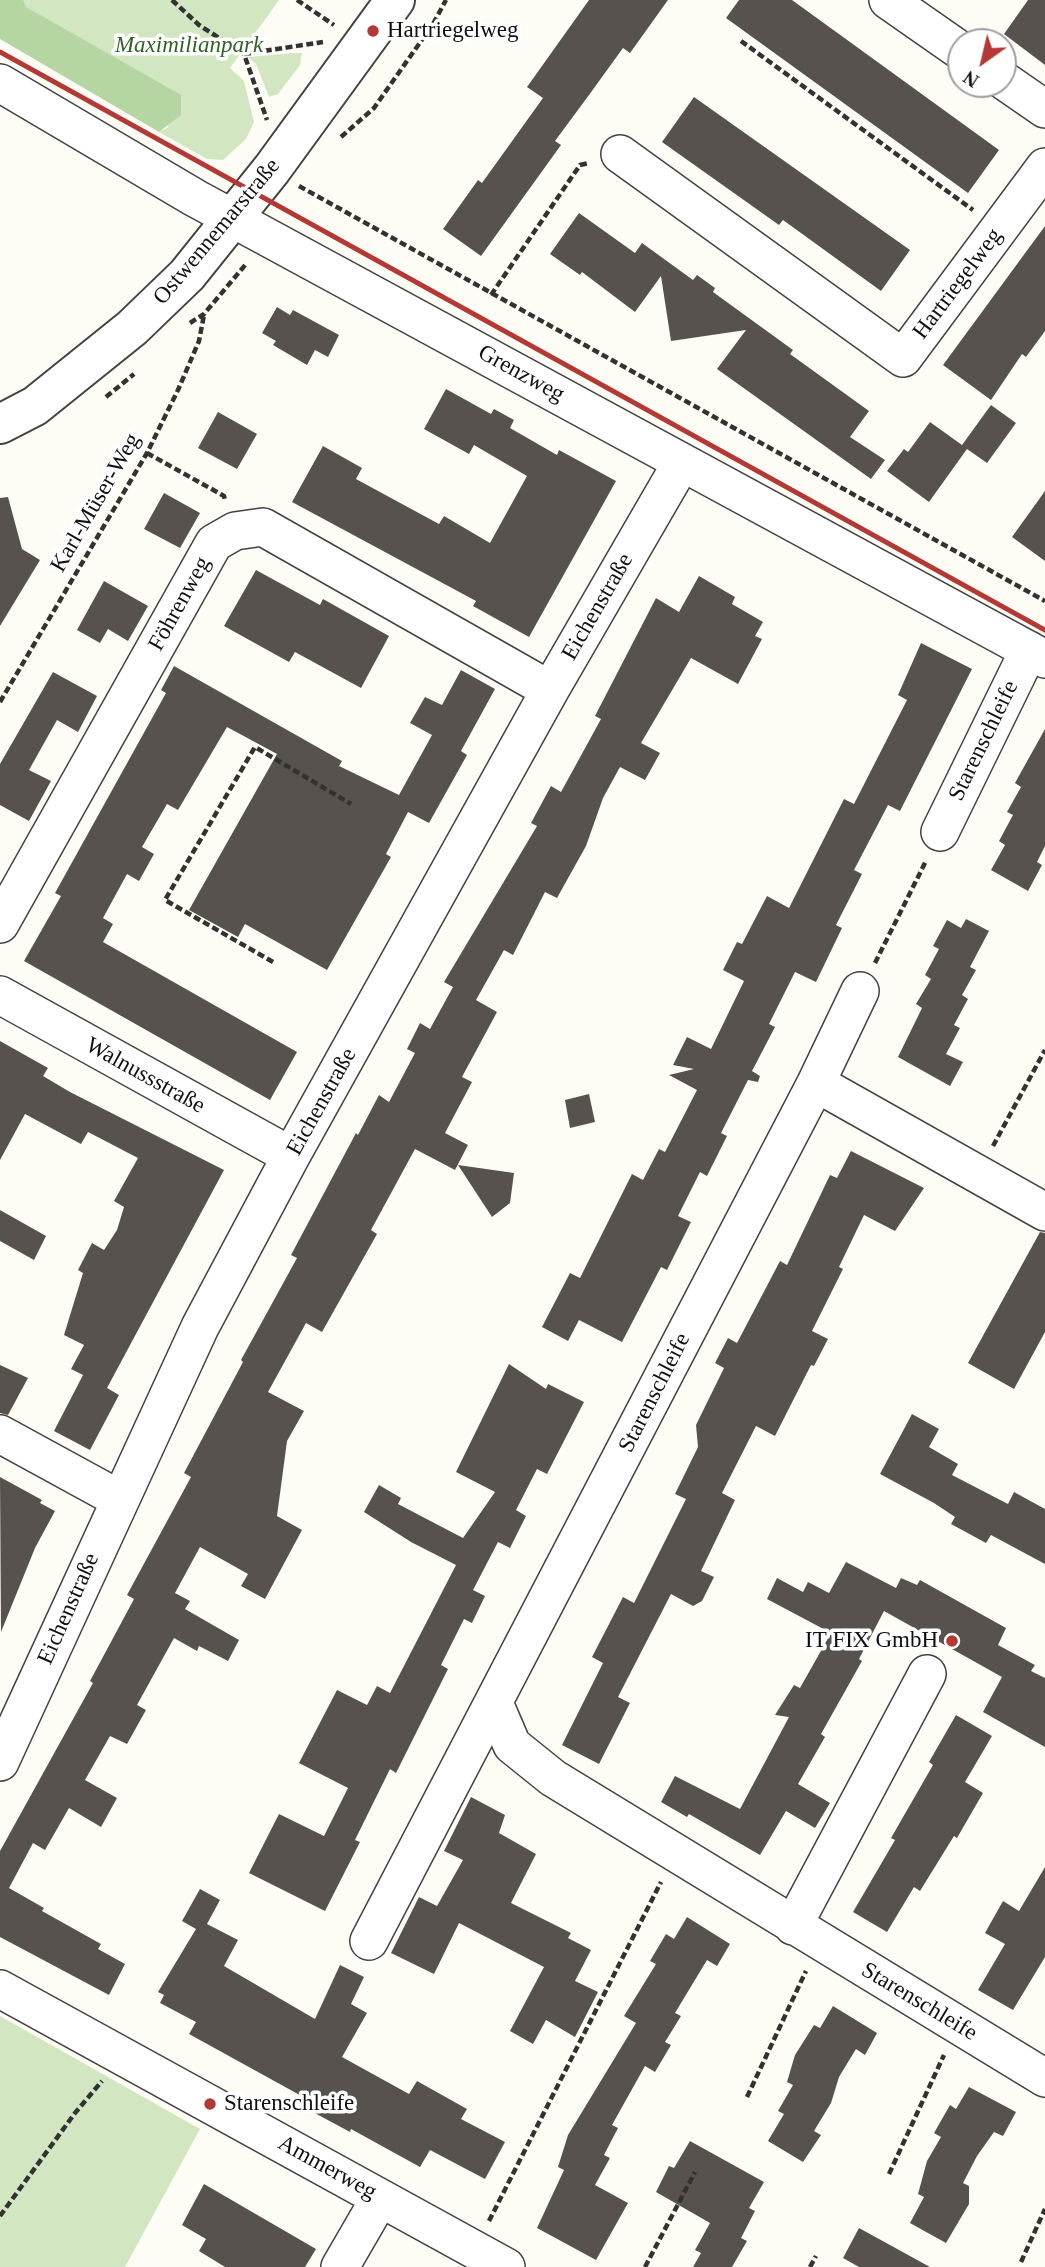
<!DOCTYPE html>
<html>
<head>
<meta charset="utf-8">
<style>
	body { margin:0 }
	#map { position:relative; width:1045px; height:2267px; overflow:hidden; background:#fefdf5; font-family:Georgia,serif }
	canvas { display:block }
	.north { position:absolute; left:947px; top:28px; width:70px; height:70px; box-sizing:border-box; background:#fff; border:2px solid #9f9f9f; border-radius:50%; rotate:214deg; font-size:19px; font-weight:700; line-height:28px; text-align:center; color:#101010 }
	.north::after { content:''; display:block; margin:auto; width:24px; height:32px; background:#b33836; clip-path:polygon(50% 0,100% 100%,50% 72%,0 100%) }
</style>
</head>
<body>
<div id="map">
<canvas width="1045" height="2267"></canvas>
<div class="north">N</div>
</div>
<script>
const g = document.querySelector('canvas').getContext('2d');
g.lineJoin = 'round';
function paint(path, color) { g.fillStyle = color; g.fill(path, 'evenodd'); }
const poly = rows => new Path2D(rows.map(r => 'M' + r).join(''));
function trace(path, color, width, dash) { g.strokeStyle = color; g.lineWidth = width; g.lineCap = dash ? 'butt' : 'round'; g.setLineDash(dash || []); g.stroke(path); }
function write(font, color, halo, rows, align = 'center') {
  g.font = font + ' Georgia,serif'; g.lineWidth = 7; g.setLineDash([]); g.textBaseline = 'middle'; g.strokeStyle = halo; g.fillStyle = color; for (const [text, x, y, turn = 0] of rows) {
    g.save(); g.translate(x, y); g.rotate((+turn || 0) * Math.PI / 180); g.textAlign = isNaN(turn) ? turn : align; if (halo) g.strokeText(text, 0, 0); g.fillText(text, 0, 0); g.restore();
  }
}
paint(poly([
	[14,0,279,0,230,68,244,81,254,122,246,139,223,160,207,159,159,132,169,127],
	[295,53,302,53,300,65,278,94,269,97,256,64,248,57],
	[0,2016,200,2129,125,2267,0,2267]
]), '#d2e6c1');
paint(poly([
	[0,0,23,0,26,7,181,95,181,115,159,132,0,39]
]), '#b5d5a2');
paint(poly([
	[589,0,668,0,630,53,623,48,589,95,555,141,561,145,481,256,443,229,478,180,482,183,543,98,527,87],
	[739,0,792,0,999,150,968,193,726,18],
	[1028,0,1045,0,1045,65,1004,34],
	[694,97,910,250,881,291,783,220,779,225,662,142],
	[579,213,635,253,642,243,693,280,697,275,715,288,713,292,793,350,790,354,869,411,850,437,885,460,871,479,717,369,746,330,671,341,661,276,635,312,582,272,580,275,550,254],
	[1045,226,1045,331,1026,357,1022,354,991,400,943,365],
	[277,307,290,315,293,310,339,335,328,357,315,350,307,365,273,345,276,341,262,333],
	[446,389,491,414,494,409,514,420,510,428,557,455,559,450,616,481,529,637,473,606,476,601,292,502,323,446,362,468,356,479,439,524,444,516,490,543,527,476,474,445,469,454,424,429],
	[991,405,1016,423,987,463,967,449,929,502,887,471,904,449,908,452,930,422,962,445],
	[218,412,257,434,237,469,198,448],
	[1045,491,1045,561,1012,537],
	[164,493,200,513,180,548,144,529],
	[8,497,22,549,40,560,0,626,0,498],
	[256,570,320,605,323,599,389,636,361,688,295,652,289,662,224,626],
	[699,576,735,597,732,604,763,622,755,636,762,639,738,684,691,658,641,743,660,753,645,780,620,767,603,798,586,846,557,898,545,892,513,955,504,950,476,1000,497,1012,462,1077,472,1082,445,1133,468,1145,455,1170,415,1149,371,1230,377,1234,322,1332,306,1323,268,1392,304,1411,287,1441,277,1516,302,1530,265,1599,241,1586,248,1574,200,1547,175,1593,190,1601,185,1609,239,1640,228,1661,199,1646,197,1651,174,1638,137,1705,146,1710,127,1744,110,1736,85,1780,117,1798,101,1827,69,1808,45,1850,33,1843,9,1888,44,1908,42,1911,101,1944,98,1949,125,1964,109,1995,0,1937,0,1851,93,1683,90,1681,134,1599,127,1595,191,1477,184,1473,243,1362,241,1360,297,1258,291,1255,356,1133,358,1135,379,1095,389,1102,415,1053,407,1049,420,1023,430,1029,453,987,444,982,537,826,531,823,551,786,561,792,601,719,595,716,656,598,679,612],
	[104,581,148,606,128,641,108,629,100,643,77,630],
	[921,643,972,669,900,811,888,805,854,870,862,874,836,925,842,928,816,982,795,972,769,1024,775,1027,752,1071,760,1076,758,1082,748,1080,721,1133,727,1136,707,1176,700,1172,678,1216,691,1222,667,1270,661,1267,622,1342,579,1320,568,1341,542,1327,570,1273,580,1278,632,1174,643,1180,659,1149,665,1152,697,1090,669,1075,694,1069,673,1065,687,1037,711,1049,744,981,723,970,737,942,742,944,767,896,789,908,844,799,854,804,907,700,898,695],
	[174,666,342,761,339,766,399,795,432,735,410,723,425,697,442,705,461,670,495,689,461,751,467,755,429,823,408,812,386,854,391,857,327,970,245,924,238,937,189,910,277,754,227,727,178,810,167,804,142,847,154,854,139,881,127,874,103,918,113,924,103,942,297,1052,270,1100,24,961,61,896,55,893,166,693,161,690],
	[53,672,97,696,78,732,57,720,29,770,51,781,29,821,0,805,0,764],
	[1045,729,1045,846,1037,862,1042,865,1028,891,991,870,1005,845,999,841,1013,815,1007,812,1021,787,1015,783],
	[966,919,989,931,970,967,976,970,962,995,968,999,954,1025,960,1028,946,1054,963,1062,950,1086,898,1057,922,1008,916,1004,931,979,925,975,939,949,933,946,947,920,961,928],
	[0,1041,48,1068,43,1076,70,1092,224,1170,107,1388,119,1395,90,1450,54,1431,83,1375,71,1369,84,1345,64,1335,83,1273,78,1270,92,1243,104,1250,117,1230,124,1207,114,1201,138,1158,88,1132,81,1144,25,1114,0,1160],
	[589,1094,595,1122,570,1128,565,1100],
	[851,1151,924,1188,895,1231,864,1215,839,1267,843,1269,812,1331,828,1339,814,1366,811,1365,775,1436,756,1426,722,1493,735,1500,701,1571,714,1577,702,1601,693,1606,671,1594,618,1697,630,1703,599,1764,562,1745,603,1663,592,1657,623,1597,634,1603,686,1499,675,1494,698,1447,696,1425,724,1368,715,1363,728,1338,737,1343,780,1261,787,1265,830,1175,837,1178],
	[458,1165,514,1173,510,1203,492,1217],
	[0,1210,46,1236,34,1260,0,1241],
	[1040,1232,1045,1233,1045,1332,1014,1389,968,1363],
	[509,1364,546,1389,548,1384,584,1402,547,1474,537,1469,516,1510,526,1516,510,1548,498,1542,473,1590,485,1596,472,1623,464,1619,441,1665,448,1669,396,1773,390,1769,355,1840,360,1842,325,1911,249,1873,279,1814,324,1836,348,1788,299,1763,337,1690,367,1705,377,1686,390,1693,456,1565,411,1542,364,1512,379,1485,401,1498,398,1504,463,1538,495,1492,456,1472],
	[0,1365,28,1378,8,1415,0,1413],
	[912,1414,939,1429,929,1447,958,1464,952,1475,1008,1504,1014,1492,1045,1509,1045,1564,991,1535,986,1543,951,1524,955,1517,934,1503,880,1474],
	[0,1477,42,1500,40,1503,55,1511,35,1548,1,1632],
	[846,1562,896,1588,901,1578,917,1585,920,1580,1006,1628,998,1645,1035,1665,1031,1671,1045,1678,1045,1747,983,1712,1002,1677,884,1611,859,1659,862,1661,821,1734,825,1737,798,1784,830,1803,815,1828,786,1811,760,1855,689,1814,687,1817,661,1802,675,1776,740,1809,789,1717,775,1715,794,1685,800,1688,831,1633,767,1599,777,1578,803,1592,808,1582,829,1593],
	[956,1715,992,1736,965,1782,983,1793,957,1838,954,1836,920,1891,914,1887,887,1932,853,1912,895,1840,891,1838,933,1765,929,1762],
	[471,1797,505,1815,499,1833,536,1854,511,1903,571,1933,568,1938,591,1950,575,1981,598,1992,575,2037,546,2020,533,2044,510,2031,544,1967,459,1923,434,1974,391,1953,419,1897,437,1906,463,1860,444,1851],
	[1045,1867,1045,1957,1013,2010,978,1990,1005,1944,985,1933,1003,1901,1019,1911],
	[200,1889,220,1900,207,1924,238,1940,224,1966,315,2019,340,1965,364,1977,351,2004,367,2013,342,2057,409,2094,417,2081,467,2109,461,2119,505,2142,485,2179,430,2150,420,2167,351,2129,350,2132,311,2111,316,2104,189,2034,196,2022,160,2003,164,1995,158,1992,196,1929,182,1921],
	[687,1917,730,1944,717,1966,707,1960,675,2013,681,2016,665,2042,671,2045,655,2072,645,2066,612,2125,618,2128,604,2155,610,2158,595,2185,628,2203,596,2260,537,2228,564,2170,558,2167,568,2135,636,2023,624,2016,656,1964,650,1961,666,1934,674,1939],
	[833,2006,877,2033,865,2055,856,2049,839,2077,831,2103,814,2131,821,2135,803,2162,768,2141,784,2114,778,2111,793,2085,787,2082,795,2055,814,2025,820,2028],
	[969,2087,1016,2112,1003,2136,994,2132,977,2156,963,2183,969,2186,969,2204,946,2243,910,2223,924,2197,918,2194,927,2161,941,2137,934,2133,950,2105,956,2109],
	[690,2141,764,2182,749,2208,755,2211,741,2238,747,2241,732,2267,693,2267,701,2253,695,2250,710,2223,656,2192,669,2166,674,2168],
	[204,2184,316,2249,305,2267,225,2267,199,2251,206,2239,182,2225],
	[859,2228,930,2267,859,2267,843,2258]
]), '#58524e');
const minor = poly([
	[888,0,961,51],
	[1003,80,1045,109],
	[0,83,195,198,1045,659],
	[620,154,903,358,1045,167],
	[940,832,1029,650],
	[0,924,214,543,235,531,263,527,550,690],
	[0,995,291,1156],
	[816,1083,1045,1212],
	[0,1434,119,1499],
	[494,1703,512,1745,553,1778,1045,2078],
	[0,1762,200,1327,291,1156,550,690,682,462],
	[793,1926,927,1674],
	[369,1941,816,1083,860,991],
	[0,1989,506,2267],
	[340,2267,380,2198]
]);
const tertiary = poly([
	[0,424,35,406,132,328,187,275,272,169,395,0]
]);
trace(minor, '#434343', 40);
trace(tertiary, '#434343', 42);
trace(poly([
	[172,0,199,25,244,54,267,120],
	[297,0,334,25],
	[741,41,973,210],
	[244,54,323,42],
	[341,137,374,108,433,24,446,0],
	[299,186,1045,601],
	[491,295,580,165,589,163],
	[190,323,204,314,246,264],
	[106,397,134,374],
	[147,453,224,496,225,500],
	[0,702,147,453,178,390,199,341,204,315],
	[273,962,165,900,255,747,351,804],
	[875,963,926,861],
	[993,1146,1045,1050],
	[747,2097,806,1971],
	[889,2174,944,2055],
	[0,2216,75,2113,102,2081],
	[489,2221,661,1882],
	[1021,2262,1045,2209],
	[645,2267,695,2172],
	[810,2267,816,2256]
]), '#323232', 4.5, [7, 3.5]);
trace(minor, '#fff', 37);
trace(tertiary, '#fff', 38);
trace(poly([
	[0,52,1045,630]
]), '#b33836', 5);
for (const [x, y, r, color] of [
	[373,31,7,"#b33836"],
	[952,1641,7,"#b33836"],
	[210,2104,7,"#b33836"]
]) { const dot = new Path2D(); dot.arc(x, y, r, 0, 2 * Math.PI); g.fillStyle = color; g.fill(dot); trace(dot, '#fff', 2.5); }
write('23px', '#101010', '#fff', [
	["Hartriegelweg",387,31],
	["IT FIX GmbH",938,1641,"right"],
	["Starenschleife",224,2104]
], 'left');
write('italic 23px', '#2f6326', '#fff', [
	["Maximilianpark",189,46]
]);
write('23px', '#101010', '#fff', [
	["Ostwennemarstraße",217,232,-50],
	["Hartriegelweg",958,284,-53],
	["Grenzweg",521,374,29],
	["Karl-Müser-Weg",96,503,-60],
	["Föhrenweg",180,604,-61],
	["Eichenstraße",598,607,-60],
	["Starenschleife",984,741,-64],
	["Walnussstraße",145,1076,29],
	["Eichenstraße",322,1102,-61],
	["Starenschleife",655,1393,-63],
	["Eichenstraße",69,1609,-66],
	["Starenschleife",919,2002,31],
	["Ammerweg",327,2168,29]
]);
</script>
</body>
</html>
